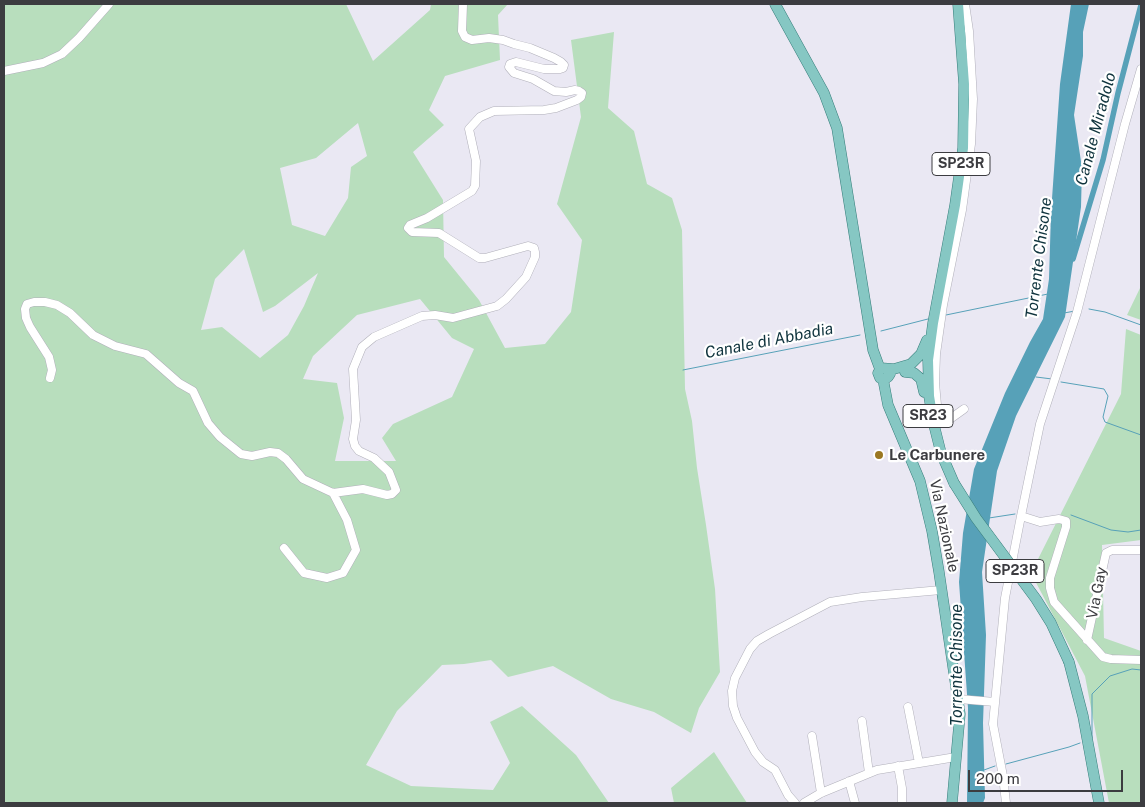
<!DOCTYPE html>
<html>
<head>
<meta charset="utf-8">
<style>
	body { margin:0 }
	#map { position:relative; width:1145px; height:807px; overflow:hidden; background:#eae8f3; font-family:"Public Sans",sans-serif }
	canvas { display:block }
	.frame { position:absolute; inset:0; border:5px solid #3c3c40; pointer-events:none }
	.scale { position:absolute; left:968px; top:770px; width:155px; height:22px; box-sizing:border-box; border:2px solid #3c3c40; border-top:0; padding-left:6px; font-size:15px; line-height:18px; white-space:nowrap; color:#3c3c40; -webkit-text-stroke:4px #fff; paint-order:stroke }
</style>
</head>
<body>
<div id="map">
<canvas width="1145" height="807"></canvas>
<div class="frame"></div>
<div class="scale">200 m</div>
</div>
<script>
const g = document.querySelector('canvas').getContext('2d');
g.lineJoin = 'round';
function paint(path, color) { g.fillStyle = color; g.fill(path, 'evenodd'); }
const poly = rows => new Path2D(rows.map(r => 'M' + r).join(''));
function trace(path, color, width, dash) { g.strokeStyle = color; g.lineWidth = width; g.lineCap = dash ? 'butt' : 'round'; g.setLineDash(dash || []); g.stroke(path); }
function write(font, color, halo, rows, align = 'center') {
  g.font = font + ' "Public Sans",sans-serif'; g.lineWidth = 4.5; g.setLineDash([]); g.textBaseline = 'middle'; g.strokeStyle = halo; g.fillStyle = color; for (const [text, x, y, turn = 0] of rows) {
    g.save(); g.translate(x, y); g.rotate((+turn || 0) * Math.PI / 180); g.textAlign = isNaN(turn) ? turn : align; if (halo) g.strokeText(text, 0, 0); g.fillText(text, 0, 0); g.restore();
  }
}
paint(poly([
	[4,4,346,4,373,61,430,10,431,4,508,4,498,15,500,60,445,76,429,110,444,125,413,152,443,200,444,257,479,300,505,348,545,344,571,312,582,240,557,204,581,117,571,40,614,32,608,108,634,131,647,184,672,198,682,230,685,389,692,421,697,468,706,525,715,589,720,672,699,708,691,733,654,712,611,699,553,666,508,677,491,660,464,664,442,665,397,711,366,765,411,786,493,790,510,763,490,722,522,706,576,755,609,803,4,803],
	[358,123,367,156,351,167,348,198,325,236,292,225,280,168,316,158],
	[244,249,263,312,275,306,318,273,304,306,288,335,260,358,222,327,201,330,215,279],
	[420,299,452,338,474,349,452,397,393,424,382,438,396,461,335,461,344,418,337,383,303,379,313,356,357,315],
	[1141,286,1141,320,1127,315],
	[1126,329,1141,335,1141,540,1102,545,1104,638,1141,651,1141,803,1109,803,1085,676,1031,573,1121,394],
	[714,752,747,803,674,803,671,788]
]), '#b8debd');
paint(poly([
	[1071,4,1089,4,1083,32,1083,56,1074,115,1082,168,1081,207,1065,317,1016,416,997,471,982,572,986,635,983,723,985,798,983,803,967,803,968,708,959,582,963,533,974,469,1005,393,1030,342,1043,319,1049,279,1051,213,1060,84]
]), '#57a1b8');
trace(poly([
	[1089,309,1105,312,1141,325],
	[1064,313,1075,311],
	[946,315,1048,294],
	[881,331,928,319],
	[683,370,860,335],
	[1036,377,1052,379],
	[1061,382,1104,389,1108,396,1103,417,1105,422,1141,435],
	[1071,515,1111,530,1128,532,1141,530],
	[989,518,1015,514],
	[1092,738,1092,694,1110,676,1132,669,1141,670],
	[1006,764,1069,747,1080,743],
	[984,770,995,766]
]), '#57a1b8', 1);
trace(poly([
	[1073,259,1103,160,1118,93,1141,5]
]), '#57a1b8', 5.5);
const minor = poly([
	[4,71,43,63,62,54,79,38,109,4],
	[50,378,52,370,49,357,30,327,26,318,25,309,27,304,34,302,45,302,57,305,70,313,93,335,115,346,146,354,179,383,193,391,208,423,220,437,241,454,252,456,270,452,278,453,286,459,303,479,333,493,363,489,387,495,392,494,396,490,389,472,374,458,359,451,355,446,353,439,356,420,353,369,362,347,374,337,422,316,435,315,453,318,497,306,506,299,526,277,535,257,535,252,534,248,528,246,485,258,479,258,439,233,412,232,408,228,410,225,427,218,472,191,475,186,476,161,469,129,480,117,494,111,544,110,556,108,577,100,581,97,582,93,579,91,575,90,566,92,554,91,533,79,514,73,509,67,510,64,516,62,544,69,560,69,563,68,564,65,561,62,554,58,530,48,514,44,503,40,489,38,472,40,465,37,462,31,463,4],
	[964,409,950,419,945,419,937,405,935,383,936,354,943,305,962,210,971,144,973,99,969,31,965,4],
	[1021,516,1040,522,1059,519,1066,521,1066,527,1050,578,1050,588,1054,602,1103,657,1111,659,1141,660],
	[284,548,304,573,327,578,343,573,356,550,347,520,333,493],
	[1087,640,1106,553,1112,550,1141,550],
	[959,699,995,702],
	[908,707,919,763],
	[862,721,869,773],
	[812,736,821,793],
	[898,766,902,788,902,803],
	[849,781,855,803],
	[795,803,788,795,775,770,763,762,755,752,737,718,733,706,732,691,735,678,750,649,757,641,769,634,830,602,862,597,941,590],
	[804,803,821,793,877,770,956,757],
	[1006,803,1003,776,993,724,1005,598,1021,516,1040,424,1077,312,1125,124,1141,69]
]);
const major = poly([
	[775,4,824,93,837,128,873,350,880,369],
	[887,369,890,374,888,377,885,379,880,378,878,373,881,368,894,369,911,364,921,354,927,340],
	[905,372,914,373,921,379,924,392],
	[883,379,888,405,920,481,932,531,939,572,960,714,952,803],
	[954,483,941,453,933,421,929,396,928,360,933,323,955,205,963,148,964,84,958,4],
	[1069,662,1083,716,1099,803]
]);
trace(minor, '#b1b0ba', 9);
trace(major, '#377e7b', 11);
trace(minor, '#fff', 8);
trace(major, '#86c7c3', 10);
const majorBridge = poly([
	[954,483,976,518,1036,599,1051,623,1069,662]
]);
trace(majorBridge, '#377e7b', 11, []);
trace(majorBridge, '#86c7c3', 10);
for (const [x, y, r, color] of [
	[879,455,5,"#9b7822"]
]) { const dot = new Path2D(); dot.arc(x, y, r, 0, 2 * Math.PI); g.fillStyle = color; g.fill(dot); trace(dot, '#fff', 2); }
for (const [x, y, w] of [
	[961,164,58],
	[928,416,50],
	[1015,571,58]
]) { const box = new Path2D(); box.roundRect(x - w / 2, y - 11.5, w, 23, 4); g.fillStyle = '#fff'; g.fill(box); trace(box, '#3c3c40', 1); }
write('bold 14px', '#3c3c40', null, [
	["SP23R",961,164],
	["SR23",928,416],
	["SP23R",1015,571]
]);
write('bold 15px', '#3c3c40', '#fff', [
	["Le Carbunere",889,455]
], 'left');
write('15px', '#3c3c40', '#fff', [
	["Via Nazionale",944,526,78],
	["Via Gay",1097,593,-79]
]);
write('italic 16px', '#0f333d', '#fff', [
	["Canale Miradolo",1096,129,-75],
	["Torrente Chisone",1039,258,-83],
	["Canale di Abbadia",769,341,-11],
	["Torrente Chisone",957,665,-90]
]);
</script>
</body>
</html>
